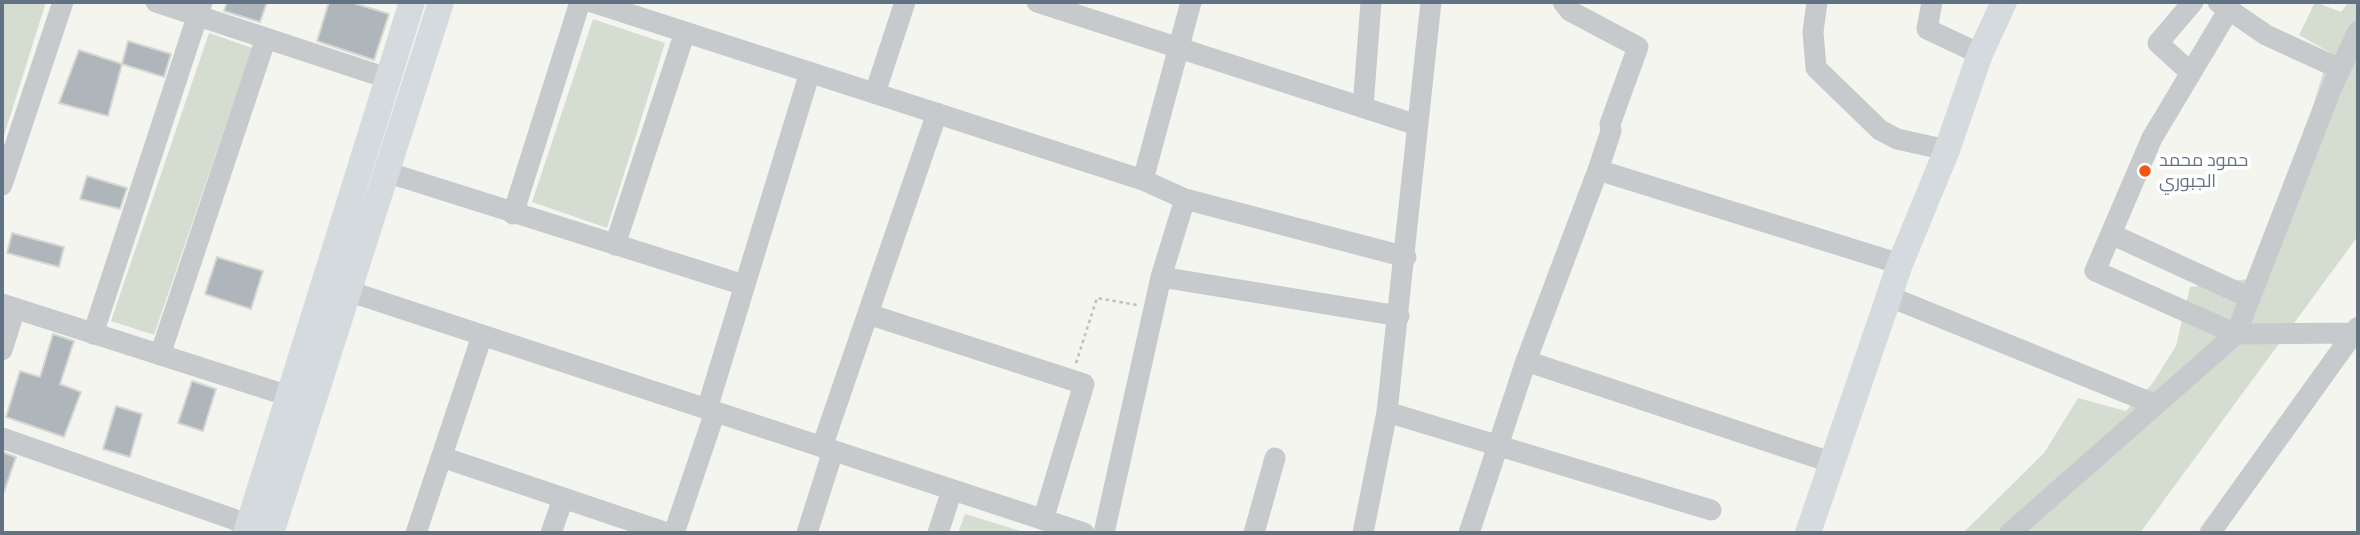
<!DOCTYPE html>
<html>
<head>
<meta charset="utf-8">
<style>
	body { margin:0 }
	#map { position:relative; width:2360px; height:535px; overflow:hidden; background:#f5f5f0; font-family:"PT Sans Narrow",sans-serif }
	canvas { display:block }
	.frame { position:absolute; inset:0; border:4px solid #617285; pointer-events:none }
</style>
</head>
<body>
<div id="map">
<canvas width="2360" height="535"></canvas>
<div class="frame"></div>
</div>
<script>
const g = document.querySelector('canvas').getContext('2d');
g.lineJoin = 'round';
function paint(path, color) { g.fillStyle = color; g.fill(path, 'evenodd'); }
const poly = rows => new Path2D(rows.map(r => 'M' + r).join(''));
function trace(path, color, width, dash) { g.strokeStyle = color; g.lineWidth = width; g.lineCap = dash ? 'butt' : 'round'; g.setLineDash(dash || []); g.stroke(path); }
function write(font, color, halo, rows, align = 'center') {
  g.font = font + ' "PT Sans Narrow",Cairo,sans-serif'; g.lineWidth = 7; g.setLineDash([]); g.textBaseline = 'middle'; g.strokeStyle = halo; g.fillStyle = color; for (const [text, x, y, turn = 0] of rows) {
    g.save(); g.translate(x, y); g.rotate((+turn || 0) * Math.PI / 180); g.textAlign = isNaN(turn) ? turn : align; if (halo) g.strokeText(text, 0, 0); g.fillText(text, 0, 0); g.restore();
  }
}
paint(poly([
	[2,2,46,2,2,142],
	[2315,2,2341,12,2349,2,2358,2,2358,236,2140,533,1963,533,2044,453,2078,398,2126,411,2152,384,2176,346,2190,287,2247,279,2314,103,2329,52,2299,35],
	[593,19,665,43,607,228,532,202],
	[209,33,252,48,154,335,111,321],
	[965,514,1027,533,958,533]
]), '#d5ddd1');
const building = poly([
	[227,2,267,2,260,22,224,11,227,2],
	[329,2,350,2,389,14,374,60,317,41,329,2],
	[128,41,171,54,164,77,122,64,128,41],
	[79,50,122,64,108,116,59,103,79,50],
	[87,176,127,188,120,209,80,199,87,176],
	[12,233,64,247,59,267,7,253,12,233],
	[217,257,263,271,251,309,205,294,217,257],
	[53,334,74,341,60,384,81,392,64,437,6,417,20,371,40,377,53,334],
	[192,381,216,389,203,431,178,423,192,381],
	[116,406,142,414,130,457,103,449,116,406],
	[2,452,16,457,4,492,2,491,2,452]
]);
paint(building, '#aeb5bb');
trace(building, '#d6d6d3', 2);
trace(poly([
	[1076,363,1097,298,1137,305]
]), '#c0c1c3', 2.5, [3.5, 3.5]);
trace(poly([
	[156,2,387,78],
	[592,2,1143,180,1185,199,1406,257],
	[1037,2,1417,125],
	[1817,2,1813,32,1816,68,1880,130,1897,139,1947,150],
	[1932,2,1927,29,1980,54],
	[2218,2,2266,35,2340,69],
	[2228,11,2152,138,2095,271,2236,334,2332,87,2358,31],
	[2191,73,2158,43,2193,2],
	[875,93,905,2],
	[1363,107,1371,2],
	[1598,170,1900,264],
	[386,172,744,285],
	[1143,180,1191,2],
	[2,185,63,2],
	[513,214,580,2],
	[2111,234,2250,298],
	[615,245,685,32],
	[1161,277,1399,316],
	[348,291,1084,533],
	[1888,296,2154,404],
	[2,304,289,396],
	[868,314,1084,384,1043,520],
	[93,334,202,2],
	[2,350,15,309],
	[160,355,266,38],
	[1526,361,1830,462],
	[707,409,810,72],
	[1387,412,1711,510],
	[2,438,233,519,248,527],
	[822,447,937,113],
	[442,457,667,533],
	[416,533,482,336],
	[551,533,563,499],
	[674,533,715,412],
	[807,533,833,451],
	[938,533,952,490],
	[1104,533,1161,277,1185,199],
	[1254,533,1275,458],
	[1363,533,1387,412,1431,2],
	[1469,533,1526,361,1598,170,1611,131,1610,124,1638,47,1570,11,1563,2],
	[2010,533,2236,334,2354,333,2358,336],
	[2210,533,2358,327]
]), '#c7cacd', 21);
trace(poly([
	[246,533,412,2],
	[271,533,441,2],
	[1808,533,1900,264,1947,150,1980,54,2004,2]
]), '#d5dadf', 26);
for (const [x, y, r, color] of [
	[2145,171,7,"#f55411"]
]) { const dot = new Path2D(); dot.arc(x, y, r, 0, 2 * Math.PI); g.fillStyle = color; g.fill(dot); trace(dot, '#fff', 2.5); }
write('18px', '#617285', '#fff', [
	["حمود محمد",2159,161],
	["الجبوري",2159,182]
], 'left');
</script>
</body>
</html>
